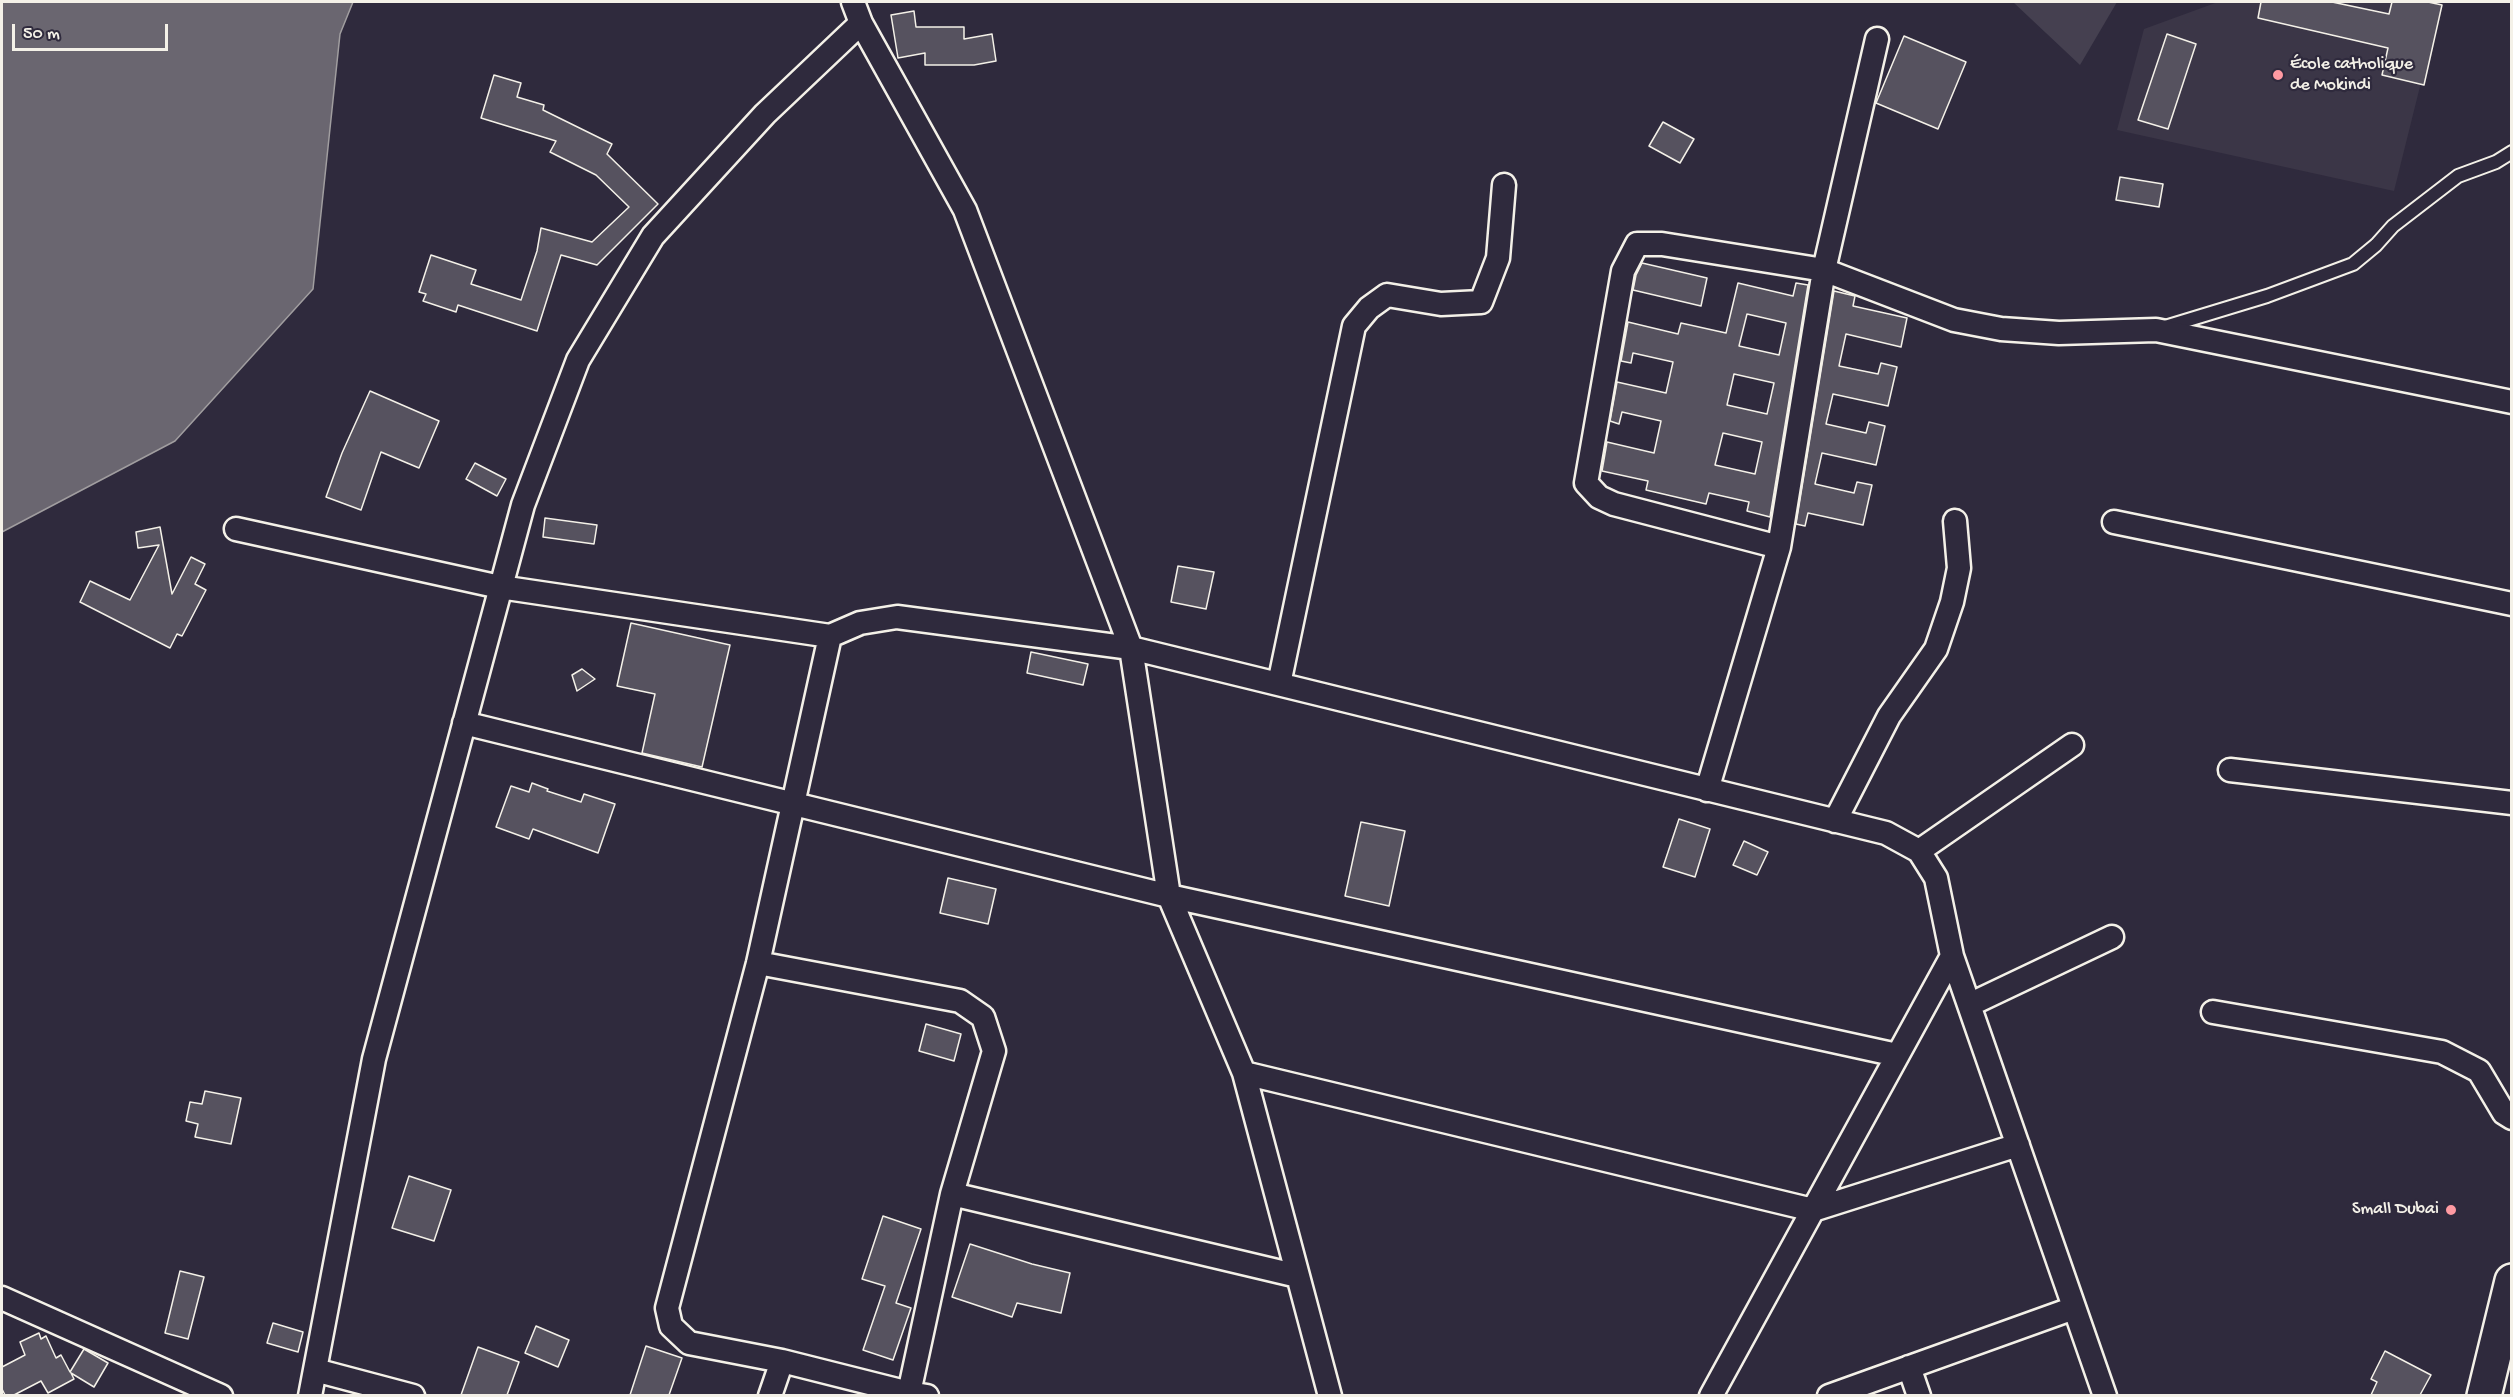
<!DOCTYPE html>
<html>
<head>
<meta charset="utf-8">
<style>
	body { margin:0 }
	#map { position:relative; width:2513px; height:1397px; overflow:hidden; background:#2f2a3d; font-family:"Gochi Hand",sans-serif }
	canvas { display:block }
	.frame { position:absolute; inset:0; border:3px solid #f4f1e8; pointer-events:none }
	.scale { position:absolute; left:12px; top:24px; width:156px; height:27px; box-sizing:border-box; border:3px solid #f4f1e8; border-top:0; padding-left:8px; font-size:18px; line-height:21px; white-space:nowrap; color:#f4f1e8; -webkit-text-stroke:4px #2f2a3d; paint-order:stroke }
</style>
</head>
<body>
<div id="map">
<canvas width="2513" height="1397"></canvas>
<div class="frame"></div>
<div class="scale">50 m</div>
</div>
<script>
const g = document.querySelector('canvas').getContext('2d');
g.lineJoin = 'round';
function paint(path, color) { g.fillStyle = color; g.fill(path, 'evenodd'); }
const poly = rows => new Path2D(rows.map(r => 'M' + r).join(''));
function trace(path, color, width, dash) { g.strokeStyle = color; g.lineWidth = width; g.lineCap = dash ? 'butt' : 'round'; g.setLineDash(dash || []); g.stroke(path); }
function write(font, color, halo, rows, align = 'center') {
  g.font = font + ' "Gochi Hand",sans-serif'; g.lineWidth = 4.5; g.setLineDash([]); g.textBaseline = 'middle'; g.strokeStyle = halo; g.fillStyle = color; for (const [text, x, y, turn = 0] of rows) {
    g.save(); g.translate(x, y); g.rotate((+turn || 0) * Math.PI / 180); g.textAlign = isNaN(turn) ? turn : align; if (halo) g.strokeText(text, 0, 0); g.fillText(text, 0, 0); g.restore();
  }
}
paint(poly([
	[2218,2,2441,2,2394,191,2117,130,2144,29]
]), '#3b3647');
paint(poly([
	[2013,2,2117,2,2080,65]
]), '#454050');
const water = poly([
	[2,2,353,2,340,34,313,289,175,441,2,532,2,2]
]);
paint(water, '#6a6670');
trace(water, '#a19ea0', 1.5);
const building = poly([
	[2261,2,2332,2,2389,14,2392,2,2428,2,2442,5,2424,85,2382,75,2388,48,2258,18,2261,2],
	[914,11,916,27,964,27,964,39,992,34,996,61,974,65,925,65,925,53,898,58,891,15,914,11],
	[2167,34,2196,44,2168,129,2138,120,2167,34],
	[1904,36,1966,62,1938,129,1876,103,1904,36],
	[494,75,521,83,517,97,544,105,543,110,612,144,607,154,658,204,597,265,561,255,537,331,458,305,456,312,423,301,426,294,419,292,431,255,476,270,471,284,521,300,537,251,541,228,592,242,629,207,596,175,550,152,556,141,481,118,494,75],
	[1663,122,1694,139,1680,163,1649,146,1663,122],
	[2120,177,2163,184,2159,207,2116,200,2120,177],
	[1642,263,1707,278,1701,306,1633,290,1636,275,1642,263],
	[1738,283,1793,296,1796,283,1808,285,1770,517,1747,511,1749,502,1709,493,1706,504,1646,490,1648,481,1602,471,1607,442,1654,453,1661,421,1622,412,1619,424,1610,421,1617,382,1666,393,1673,362,1633,353,1631,363,1621,361,1628,322,1678,334,1681,323,1726,333,1738,283],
	[1747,314,1786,323,1779,355,1739,346,1747,314],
	[1734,374,1774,383,1767,414,1727,405,1734,374],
	[1723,433,1762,442,1755,474,1715,465,1723,433],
	[1834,291,1855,296,1853,306,1907,318,1901,347,1846,334,1839,366,1878,374,1881,363,1897,367,1888,406,1833,394,1826,424,1866,433,1869,422,1885,426,1876,465,1822,453,1815,484,1854,493,1857,482,1872,485,1863,525,1808,513,1805,526,1796,524,1834,291],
	[370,391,439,421,419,468,381,452,361,510,326,497,342,453,370,391],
	[475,463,506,479,497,496,466,479,475,463],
	[545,518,597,525,594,544,543,537,545,518],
	[160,527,172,594,191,557,205,564,195,584,206,590,182,636,177,634,170,648,80,602,90,581,130,600,159,545,138,548,136,532,160,527],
	[1178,566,1214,572,1206,609,1171,602,1178,566],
	[631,623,730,645,702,767,642,753,655,694,617,686,631,623],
	[1031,652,1088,664,1083,685,1027,673,1031,652],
	[582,669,595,679,577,691,572,675,582,669],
	[532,783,548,789,547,791,581,802,584,794,615,804,598,853,533,829,529,839,496,827,511,786,529,792,532,783],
	[1679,819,1710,829,1695,877,1663,867,1679,819],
	[1361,822,1405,831,1389,906,1345,896,1361,822],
	[1744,841,1768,852,1757,875,1733,865,1744,841],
	[948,878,996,889,988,924,940,913,948,878],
	[926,1024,961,1034,954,1061,919,1051,926,1024],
	[205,1091,241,1098,231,1144,195,1137,198,1124,186,1121,190,1102,202,1104,205,1091],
	[409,1176,451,1190,434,1241,392,1228,409,1176],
	[883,1216,921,1229,896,1303,911,1308,893,1360,863,1350,885,1286,862,1279,883,1216],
	[970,1244,1032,1264,1070,1273,1061,1313,1017,1303,1012,1317,952,1297,970,1244],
	[180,1271,204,1277,188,1339,165,1333,180,1271],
	[273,1323,303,1332,298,1352,267,1343,273,1323],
	[536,1326,569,1340,558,1367,525,1353,536,1326],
	[39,1333,41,1339,46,1336,56,1358,61,1355,70,1372,84,1349,108,1363,94,1387,71,1373,74,1379,48,1393,41,1381,14,1395,5,1395,2,1389,2,1367,25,1355,20,1342,39,1333],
	[646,1346,682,1358,669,1395,630,1395,646,1346],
	[478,1347,519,1362,507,1395,461,1395,478,1347],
	[2385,1351,2431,1375,2420,1395,2371,1395,2377,1382,2371,1379,2385,1351]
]);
paint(building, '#56525f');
trace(building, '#f4f1e8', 1.5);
const lane = poly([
	[2165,327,2267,296,2353,264,2376,245,2393,226,2458,176,2496,162,2512,152]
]);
const street = poly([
	[853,2,861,23],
	[2114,522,2512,604],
	[236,529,500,587,830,636],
	[1779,547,1614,504,1599,497,1586,483,1623,271,1637,244,1662,244,1824,270,1954,320,2001,329,2059,333,2156,330,2512,402],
	[1279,684,1354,326,1369,308,1387,295,1441,304,1481,302,1498,258,1504,185],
	[464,723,1169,896,1897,1055],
	[2230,770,2512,803],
	[1707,790,1779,547,1824,270,1877,39],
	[1835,821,1889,716,1936,649,1952,602,1959,568,1955,521],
	[1919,851,2072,745],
	[758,963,960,1001,983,1017,994,1051,952,1194,909,1393],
	[1969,1005,2112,937],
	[2213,1012,2442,1052,2479,1071,2504,1113,2512,1118],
	[1244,1073,1813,1210,2018,1145],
	[952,1194,1298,1276],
	[2,1298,221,1396],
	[1909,1367,1919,1396],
	[315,1370,413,1396],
	[310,1396,374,1059,523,505,578,360,653,236,765,114,861,23,965,210,1131,648,1886,833,1919,851,1936,878,1952,956,2105,1396],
	[770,1396,782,1361],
	[927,1396,909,1393,782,1361,689,1343,671,1326,667,1308,758,963,830,636,860,623,897,617,1131,648,1169,896,1244,1073,1330,1396],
	[1711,1396,1952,956],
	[1829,1396,2074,1308]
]);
const highway = poly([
	[2484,1396,2512,1281]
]);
trace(lane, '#f4f1e8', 16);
trace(street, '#f4f1e8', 27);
trace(highway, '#f4f1e8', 38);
trace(lane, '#2f2a3d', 12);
trace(street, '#2f2a3d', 22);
trace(highway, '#2f2a3d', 33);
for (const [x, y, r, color] of [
	[2278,75,6,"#ff9aa2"],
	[2451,1210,6,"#ff9aa2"]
]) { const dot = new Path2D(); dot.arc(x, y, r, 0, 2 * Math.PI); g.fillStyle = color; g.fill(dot); trace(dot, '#2f2a3d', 2); }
write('18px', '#f4f1e8', '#2f2a3d', [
	["École catholique",2290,65],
	["de Mokindi",2290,86],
	["Small Dubai",2439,1210,"right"]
], 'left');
</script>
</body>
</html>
